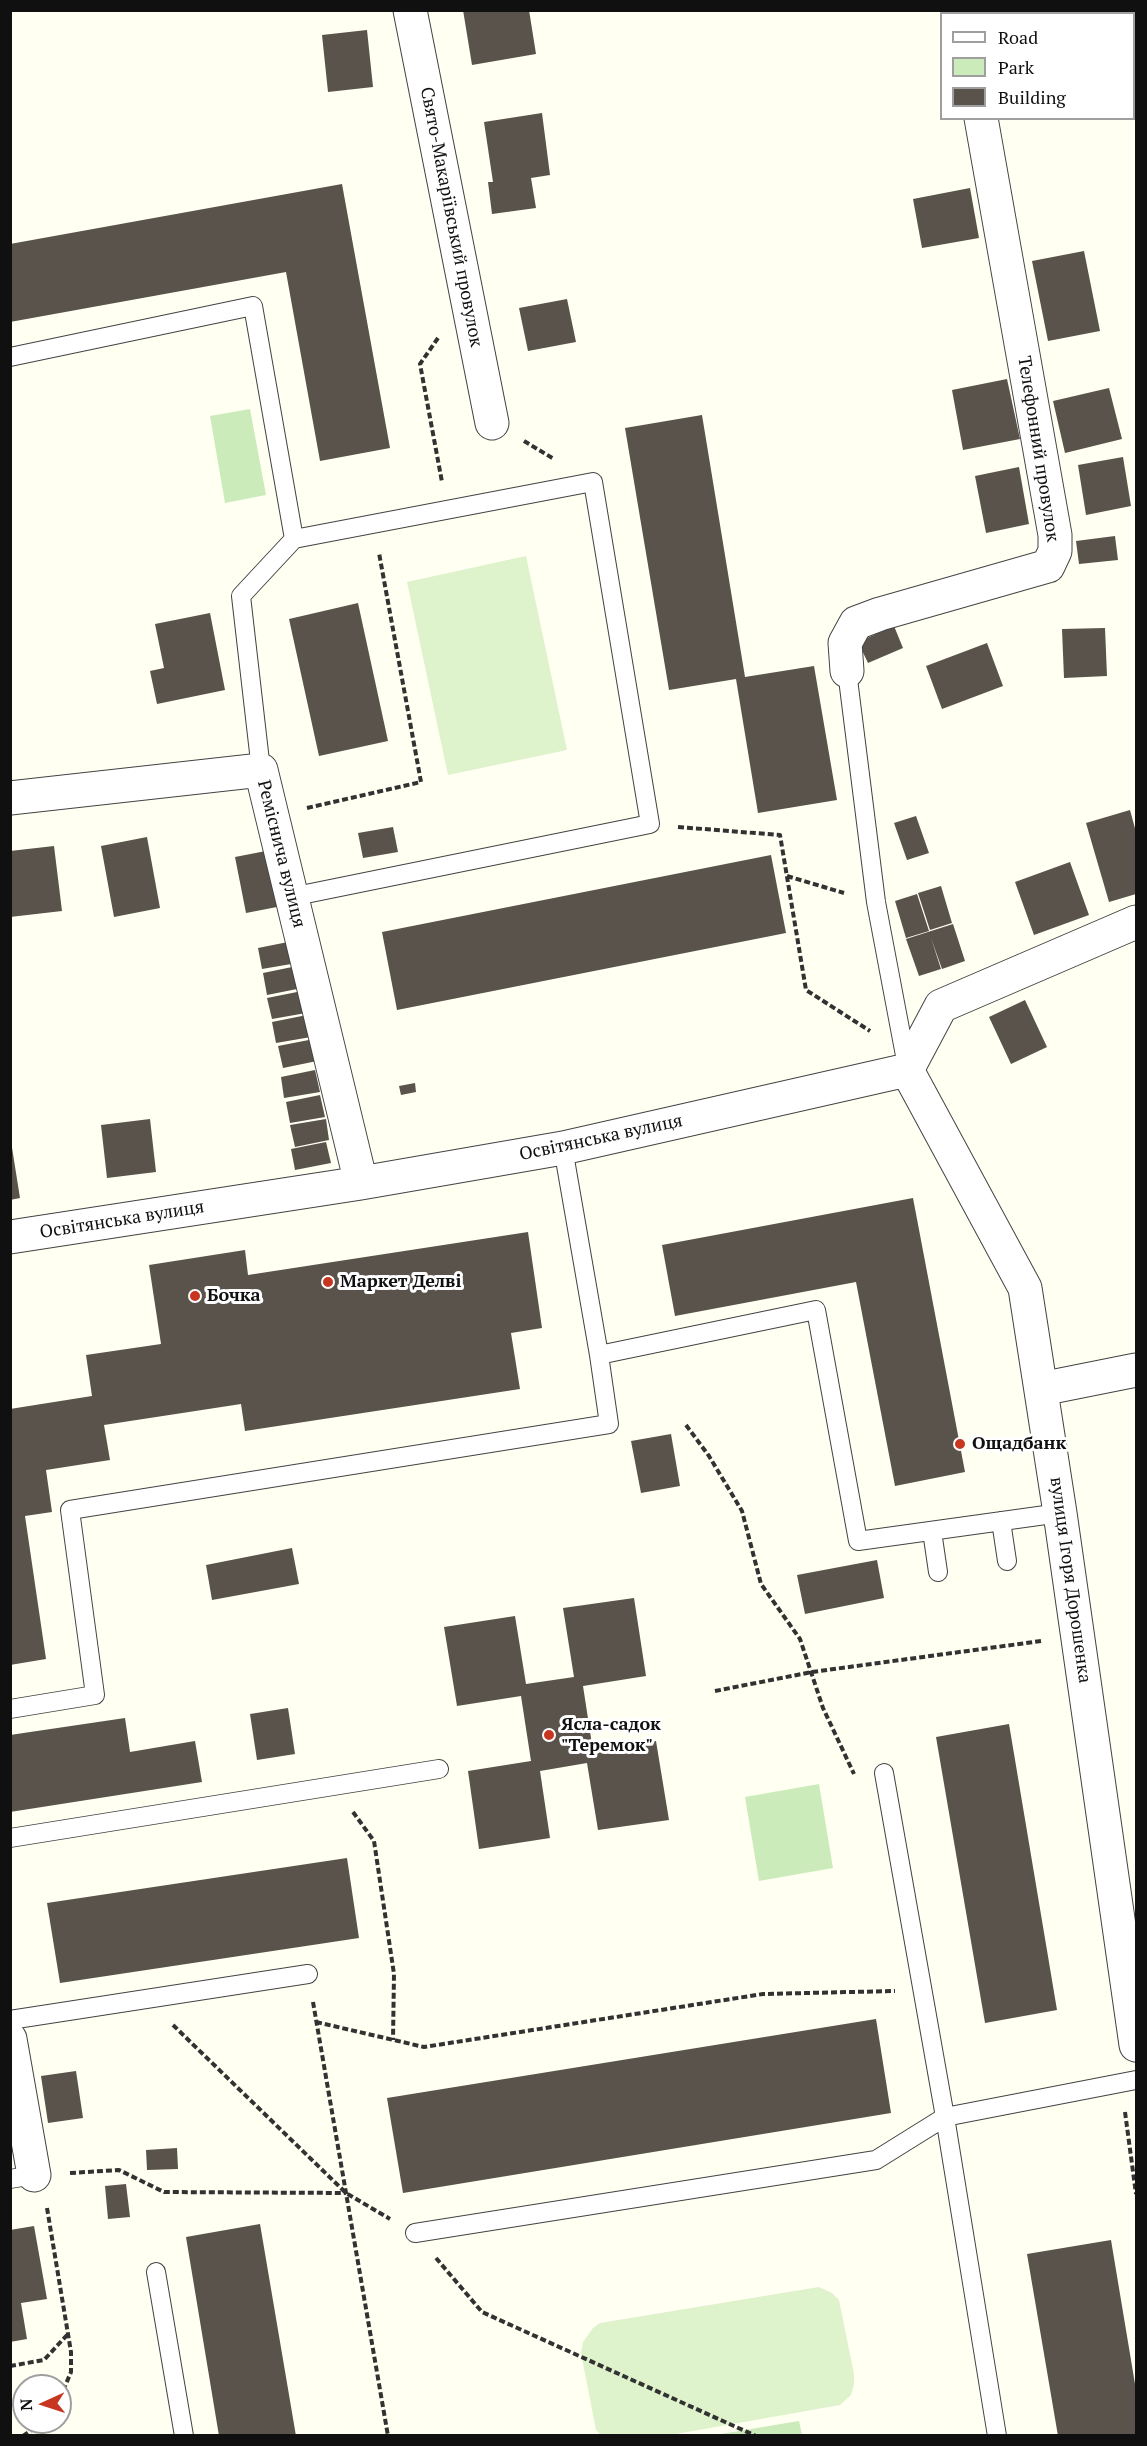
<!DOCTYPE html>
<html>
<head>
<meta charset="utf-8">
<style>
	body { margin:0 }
	#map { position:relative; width:1147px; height:2446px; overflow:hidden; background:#fffff2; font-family:"PT Serif",serif }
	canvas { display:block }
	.frame { position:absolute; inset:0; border:12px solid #101010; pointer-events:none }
	.legend { position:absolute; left:940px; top:12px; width:195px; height:108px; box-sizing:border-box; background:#fff; border:2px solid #9f9f9f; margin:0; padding:8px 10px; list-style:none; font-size:18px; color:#101010 }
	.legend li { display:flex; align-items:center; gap:12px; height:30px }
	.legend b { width:30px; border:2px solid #9f9f9f }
	.north { position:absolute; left:12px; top:2374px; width:60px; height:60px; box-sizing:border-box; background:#fff; border:2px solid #9f9f9f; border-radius:50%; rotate:267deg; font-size:16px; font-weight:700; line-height:24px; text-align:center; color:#101010 }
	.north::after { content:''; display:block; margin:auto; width:21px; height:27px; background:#c63621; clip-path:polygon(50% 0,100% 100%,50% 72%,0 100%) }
</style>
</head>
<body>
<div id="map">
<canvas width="1147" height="2446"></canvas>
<div class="frame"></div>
<ul class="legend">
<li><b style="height:8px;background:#fff"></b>Road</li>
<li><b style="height:16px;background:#cbecba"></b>Park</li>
<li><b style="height:16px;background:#59534b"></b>Building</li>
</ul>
<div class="north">N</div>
</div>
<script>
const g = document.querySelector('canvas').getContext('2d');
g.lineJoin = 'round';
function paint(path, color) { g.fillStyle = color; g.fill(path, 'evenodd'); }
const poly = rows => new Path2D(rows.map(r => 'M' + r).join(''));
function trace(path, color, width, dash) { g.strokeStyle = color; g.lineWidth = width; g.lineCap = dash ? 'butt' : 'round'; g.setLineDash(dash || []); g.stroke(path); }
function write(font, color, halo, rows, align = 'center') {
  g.font = font + ' "PT Serif",serif'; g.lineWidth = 6; g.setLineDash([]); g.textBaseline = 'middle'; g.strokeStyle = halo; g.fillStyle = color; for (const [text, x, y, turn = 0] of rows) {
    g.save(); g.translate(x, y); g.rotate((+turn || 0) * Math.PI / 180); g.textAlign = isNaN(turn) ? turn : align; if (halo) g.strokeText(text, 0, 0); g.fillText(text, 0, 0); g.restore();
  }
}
paint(poly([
	[250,409,266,495,225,503,210,416],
	[819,1784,833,1868,759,1881,745,1797],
	[799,2421,802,2435,715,2435]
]), '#cbecba');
paint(poly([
	[526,556,567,750,448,775,407,582],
	[819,2287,832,2293,839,2300,854,2374,854,2384,851,2395,840,2405,670,2435,601,2435,596,2430,581,2353,583,2342,593,2328,600,2323]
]), '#def2cc');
paint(poly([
	[463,10,529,10,536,54,472,65],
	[367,30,373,87,328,92,322,35],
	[542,113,550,175,531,178,536,208,492,214,488,182,493,182,484,122],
	[342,184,390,448,320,461,286,272,10,322,10,244],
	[970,188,979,238,922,248,913,199],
	[1084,251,1100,331,1048,341,1032,261],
	[567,299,576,342,528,351,519,308],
	[1007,379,1020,439,963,450,952,390],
	[1109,388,1122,439,1065,453,1053,401],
	[702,415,745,677,814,666,837,800,758,813,736,679,669,690,625,428],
	[1123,457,1131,506,1086,515,1078,465],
	[1019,467,1029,524,986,533,975,476],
	[1115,536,1118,560,1079,564,1076,541],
	[358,603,388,741,319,756,289,619],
	[210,613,225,690,157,704,150,671,164,668,155,624],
	[894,626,903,648,868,663,858,642],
	[1105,628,1107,676,1064,678,1062,629],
	[987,643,1003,686,942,709,926,666],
	[1130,810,1136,832,1136,894,1109,902,1086,823],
	[916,816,929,853,907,860,894,823],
	[393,827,398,852,363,858,358,833],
	[147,837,160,908,114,917,101,846],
	[54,846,62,911,10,917,10,851],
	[271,850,282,906,246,913,235,857],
	[771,855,786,933,397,1010,382,932],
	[1070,862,1089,915,1034,935,1015,882],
	[941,886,952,923,930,930,918,893],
	[917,894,929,931,906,938,895,901],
	[953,924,965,961,942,969,931,938,941,969,919,976,906,939],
	[293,941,297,963,262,969,258,948],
	[297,966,302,988,267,995,263,973],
	[302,991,306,1013,272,1019,267,998],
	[1025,1000,1047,1047,1011,1064,989,1017],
	[307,1015,311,1037,276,1043,272,1022],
	[314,1039,317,1061,283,1068,278,1046],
	[315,1070,320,1092,284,1098,281,1077],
	[415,1083,416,1092,401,1095,399,1086],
	[320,1095,325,1117,290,1123,286,1102],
	[150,1119,156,1172,107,1178,101,1125],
	[326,1119,329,1140,295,1147,290,1125],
	[10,1135,20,1198,10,1200],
	[326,1142,331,1163,295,1170,291,1149],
	[913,1198,965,1472,895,1486,856,1282,675,1316,662,1245],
	[528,1232,542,1328,511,1333,520,1389,245,1431,241,1404,104,1425,110,1460,46,1470,52,1512,25,1516,46,1659,10,1665,10,1409,92,1396,86,1355,161,1344,149,1265,245,1250,248,1275],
	[671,1434,680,1486,641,1493,631,1441],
	[292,1548,299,1584,212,1600,206,1565],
	[877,1560,884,1598,805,1614,797,1575],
	[634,1598,646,1676,583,1686,593,1751,656,1741,669,1820,598,1830,587,1763,540,1771,550,1838,479,1849,468,1771,531,1761,521,1696,457,1706,444,1627,515,1616,526,1684,574,1677,563,1608],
	[288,1708,295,1754,257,1760,250,1714],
	[125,1718,130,1752,195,1741,202,1782,10,1812,10,1735],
	[1009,1724,1057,2010,985,2023,936,1737],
	[347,1858,359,1938,60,1983,47,1903],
	[876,2019,891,2113,403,2193,387,2098],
	[76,2071,83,2118,48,2123,41,2076],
	[177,2148,178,2169,147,2170,146,2150],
	[126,2184,130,2217,108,2219,105,2186],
	[260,2224,296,2436,219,2436,186,2237],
	[34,2226,47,2299,21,2303,27,2339,10,2342,10,2230],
	[1111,2240,1136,2390,1136,2436,1058,2436,1027,2254]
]), '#59534b');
const service = poly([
	[10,357,253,306,294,539],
	[847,671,876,902,907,1066],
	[261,770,241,596,294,539,593,482,650,824,291,897],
	[563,1148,599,1355,816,1310,858,1541,1060,1513],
	[1001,1521,1007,1561],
	[932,1531,938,1572],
	[10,1709,95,1695,70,1510,609,1424,599,1355],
	[884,1773,945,2117,997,2436],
	[10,1838,439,1769],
	[10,2020,308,1974],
	[10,2179,34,2175],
	[415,2233,876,2160,945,2117,1136,2080],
	[156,2272,184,2436]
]);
const minor = poly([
	[410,10,492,423],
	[962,10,962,14],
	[847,671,845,643,856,623,880,614,1048,566,1055,551,1055,535,981,118],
	[10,798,261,770,361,1183],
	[907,1070,1025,1288,1060,1513,1136,2045],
	[907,1070,941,1006,1136,922],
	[10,1237,361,1183,563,1148,907,1070],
	[1041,1389,1136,1370],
	[10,2039,34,2175]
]);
trace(service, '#434343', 20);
trace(minor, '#434343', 35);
trace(poly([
	[438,338,420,364,442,482],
	[524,441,554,459],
	[307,808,421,782,379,553],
	[678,827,780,835,806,990,870,1031],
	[787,876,844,893],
	[686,1425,709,1456,742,1511,761,1584,800,1639,823,1708,854,1774],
	[715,1691,812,1672,1041,1641],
	[353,1812,374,1841,394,1974,393,2040],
	[313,2002,388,2436],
	[316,2022,424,2047,763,1994,895,1991],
	[173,2025,346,2193,390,2219],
	[1125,2112,1136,2194],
	[70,2173,119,2170,164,2192,346,2193],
	[47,2208,71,2352,71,2372,60,2398],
	[436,2258,482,2312,756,2436],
	[10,2366,44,2360,67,2335],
	[23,2436,43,2422]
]), '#323232', 4, [6, 3]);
trace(service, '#fff', 18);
trace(minor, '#fff', 33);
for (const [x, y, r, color] of [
	[328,1282,6,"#c63621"],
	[195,1296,6,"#c63621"],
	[960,1444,6,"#c63621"],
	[549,1735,6,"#c63621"]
]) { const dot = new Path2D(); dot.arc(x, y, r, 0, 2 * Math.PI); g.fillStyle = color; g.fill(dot); trace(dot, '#fff', 2); }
write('18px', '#101010', '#fff', [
	["Свято-Макаріївський провулок",451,217,79],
	["Телефонний провулок",1038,449,81],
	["Реміснича вулиця",281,854,76],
	["Освітянська вулиця",601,1138,-12],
	["Освітянська вулиця",122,1220,-9],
	["вулиця Ігоря Дорошенка",1070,1580,82]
]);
write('bold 18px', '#101010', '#fff', [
	["Маркет Делві",340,1282],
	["Бочка",207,1296],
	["Ощадбанк",972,1444],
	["Ясла-садок",561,1725],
	["\"Теремок\"",561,1746]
], 'left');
</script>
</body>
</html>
